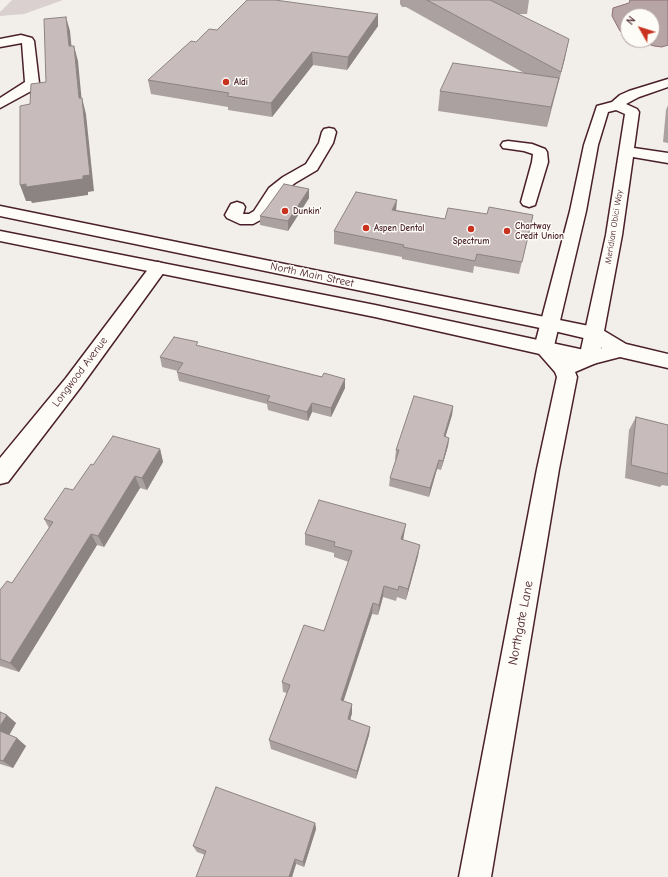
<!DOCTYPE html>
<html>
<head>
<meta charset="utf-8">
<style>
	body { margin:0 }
	#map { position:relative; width:668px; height:877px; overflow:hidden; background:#f2efeb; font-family:"Comic Neue",sans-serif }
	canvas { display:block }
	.north { position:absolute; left:620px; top:8px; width:40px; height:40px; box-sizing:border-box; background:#fdfcf7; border:1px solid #b5a4a5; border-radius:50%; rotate:309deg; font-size:11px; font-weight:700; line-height:16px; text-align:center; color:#4a1f2b }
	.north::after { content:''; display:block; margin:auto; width:14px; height:18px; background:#c8321e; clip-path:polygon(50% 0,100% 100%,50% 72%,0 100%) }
</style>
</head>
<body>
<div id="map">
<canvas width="668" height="877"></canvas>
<div class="north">N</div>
</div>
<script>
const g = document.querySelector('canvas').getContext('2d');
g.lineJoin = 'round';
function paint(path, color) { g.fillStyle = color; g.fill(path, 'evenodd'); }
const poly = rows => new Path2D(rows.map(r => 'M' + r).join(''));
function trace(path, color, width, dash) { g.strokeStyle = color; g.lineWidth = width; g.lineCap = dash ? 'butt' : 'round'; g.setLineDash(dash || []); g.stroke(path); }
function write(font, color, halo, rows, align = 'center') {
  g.font = font + ' "Comic Neue",sans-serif'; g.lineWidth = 3; g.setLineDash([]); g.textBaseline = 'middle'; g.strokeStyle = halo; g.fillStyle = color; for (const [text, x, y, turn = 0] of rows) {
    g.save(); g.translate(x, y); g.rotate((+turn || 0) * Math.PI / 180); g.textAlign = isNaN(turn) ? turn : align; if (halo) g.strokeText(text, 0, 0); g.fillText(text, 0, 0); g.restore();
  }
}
paint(poly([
	[12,0,63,0,24,14,0,16,0,12]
]), '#d9d0cf');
const water = poly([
	[630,0,668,0,668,45,662,47,654,46,637,40,652,40,652,16,628,16,628,37,620,31,612,16,613,8,629,3,630,0]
]);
paint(water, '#b7a5a6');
trace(water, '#8b6f75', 1);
const minor = poly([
	[21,35,32,38,34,41,39,83,33,90,0,108,0,98,25,82,22,43,0,47,0,39,21,35],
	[668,79,668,87,639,97,626,104,637,109,639,112,634,148,668,153,668,163,633,157,622,235,599,358,596,363,575,372,577,377,559,469,491,877,459,877,537,469,557,377,555,372,534,348,570,211,584,145,597,106,612,102,620,95,629,91,668,79],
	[616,110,625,114,606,235,580,354,567,359,554,346,586,211,598,145,608,112,616,110],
	[329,128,334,129,336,132,333,143,317,170,295,183,281,194,266,217,253,224,240,224,227,218,225,215,231,204,237,202,243,204,245,207,243,214,249,214,254,211,269,188,283,177,306,164,319,143,322,132,324,129,329,128],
	[508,141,532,144,545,149,547,152,548,162,535,205,529,207,523,205,521,202,532,162,533,154,524,151,503,148,501,145,503,142,508,141],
	[158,262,164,264,167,268,164,272,80,388,8,482,0,484,0,458,66,378,152,264,158,262]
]);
const major = poly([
	[0,206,594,327,601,329,626,344,668,354,668,368,620,357,589,365,375,317,0,241,0,231,375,305,589,351,602,348,588,339,550,330,0,216,0,206]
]);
trace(minor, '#4a1f2b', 3);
trace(major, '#4a1f2b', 3);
paint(minor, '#fdfcf7');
paint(major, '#fdfcf7');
paint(poly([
	[400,0,529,0,527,14,518,14,565,58,547,127,438,111,440,91,524,73,406,7,402,7,400,4],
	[378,26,347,70,313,65,272,117,228,110,228,107,151,94,148,80,196,42,217,30],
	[668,105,668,143,663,142,666,110],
	[309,198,288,231,260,225,260,216],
	[396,210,445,219,487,214,533,215,519,274,474,266,473,273,402,259,402,257,334,244,334,231],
	[198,346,322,377,345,379,345,388,331,417,312,412,308,421,268,410,267,404,179,381,177,372,178,371,162,367,160,357],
	[453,406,452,415,445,437,449,438,448,446,441,470,437,469,429,497,389,486,390,478,396,459,395,459,396,450],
	[636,417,668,425,668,486,662,485,660,487,625,478,629,430],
	[160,449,163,462,147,490,140,488,104,547,97,545,19,672,0,666,0,590,12,583,49,528,44,519,73,490,93,465],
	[305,534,404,535,403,540,418,556,406,600,397,597,396,601,383,597,378,615,372,614,343,701,352,704,352,713,350,720,370,727,369,735,356,779,271,749,269,740,287,693,283,692,282,682,324,631,349,562,334,557,334,553,305,545],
	[0,712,16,723,9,735,26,746,13,768,0,764],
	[315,823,316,829,304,867,296,864,292,877,196,877,205,855,197,852,193,846]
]), '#aca1a1');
paint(poly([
	[378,14,378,26,347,70,348,57],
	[66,17,70,31,73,61,69,46],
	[569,39,565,58,556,91,561,72],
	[74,46,78,61,83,114,79,98],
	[312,52,313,65,272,117,271,103],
	[559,78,554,97,547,127,551,107],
	[82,98,86,114,94,191,88,192,88,195,32,203,31,201,26,201,20,185,83,176],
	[309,189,309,198,288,231,288,221],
	[397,200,396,212,392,210],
	[345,379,345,388,331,417,331,408],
	[312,403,312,412,308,421,307,412],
	[453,406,452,415,443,445,444,436],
	[449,438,448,446,441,470,443,461],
	[160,449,163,462,147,490,142,478],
	[439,460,437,469,429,497,430,488],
	[135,476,140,488,104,547,98,536],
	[406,524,404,535,400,551,401,539],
	[91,534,97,545,19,672,10,663],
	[420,545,418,556,406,600,408,589],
	[384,586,383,597,378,615,379,605],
	[373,603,372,614,341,709,341,700],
	[352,704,352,713,348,728,348,719],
	[7,715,16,723,7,739,0,733,0,726],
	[370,727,369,735,356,779,357,771],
	[17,738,26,746,13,768,3,761],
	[315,823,316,829,304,867,303,862],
	[295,859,296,864,292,877,289,877]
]), '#8c8383');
const building = poly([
	[247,0,275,0,378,14,348,57,312,52,271,103,227,96,229,93,148,80,191,41,196,42,209,29,217,30,247,0],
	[427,0,490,0,569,39,561,72,427,0],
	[66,17,69,46,74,46,79,98,82,98,90,175,83,176,83,179,26,187,26,184,20,185,20,106,30,104,31,84,46,82,44,19,66,17],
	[453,63,559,78,551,107,440,91,453,63],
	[284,184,309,189,288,221,260,216,266,209,284,184],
	[356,192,397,200,392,210,445,219,448,208,487,214,489,207,533,215,522,262,477,254,475,261,403,247,404,245,334,231,356,192],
	[174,337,198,342,196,345,322,377,324,373,345,379,331,408,312,403,307,412,267,401,270,396,177,372,183,363,160,357,174,337],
	[414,396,453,406,444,436,449,438,443,461,439,460,430,488,390,478,399,450,396,450,414,396],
	[636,417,668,425,668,474,631,465,636,417],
	[113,436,160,449,142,478,135,476,98,536,91,534,10,663,0,659,0,590,7,581,12,583,53,522,44,519,65,488,73,490,91,464,93,465,113,436],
	[319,500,406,524,401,539,420,545,408,589,399,586,398,590,384,586,379,605,373,603,341,700,352,704,348,719,370,727,357,771,269,740,290,685,282,682,304,625,324,631,352,551,334,546,335,542,305,534,319,500],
	[0,712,7,715,0,726,0,712],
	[0,731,17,738,3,761,0,760,0,731],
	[216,787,315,823,303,862,295,859,289,877,196,877,206,851,193,846,216,787]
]);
paint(building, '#c8bbbb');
trace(building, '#8c8383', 1);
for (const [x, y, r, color] of [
	[226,82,4,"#c8321e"],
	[285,211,4,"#c8321e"],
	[366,228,4,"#c8321e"],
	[471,229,4,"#c8321e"],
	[507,231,4,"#c8321e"]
]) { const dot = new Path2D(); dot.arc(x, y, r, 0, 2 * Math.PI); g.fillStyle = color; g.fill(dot); trace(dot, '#fdfcf7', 1.5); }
write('bold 9px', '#4a1f2b', '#fdfcf7', [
	["Aldi",234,82],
	["Dunkin'",293,211],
	["Chartway",515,226],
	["Credit Union",515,236],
	["Aspen Dental",374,228],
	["Spectrum",471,241,"center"]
], 'left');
write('9px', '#4a1f2b', '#fdfcf7', [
	["Meridian Obici Way",614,227,-81]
]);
write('11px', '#4a1f2b', '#fdfcf7', [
	["North Main Street",312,275,12],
	["Longwood Avenue",80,372,-53]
]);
write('13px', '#4a1f2b', '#fdfcf7', [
	["Northgate Lane",521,623,-79]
]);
</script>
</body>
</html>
